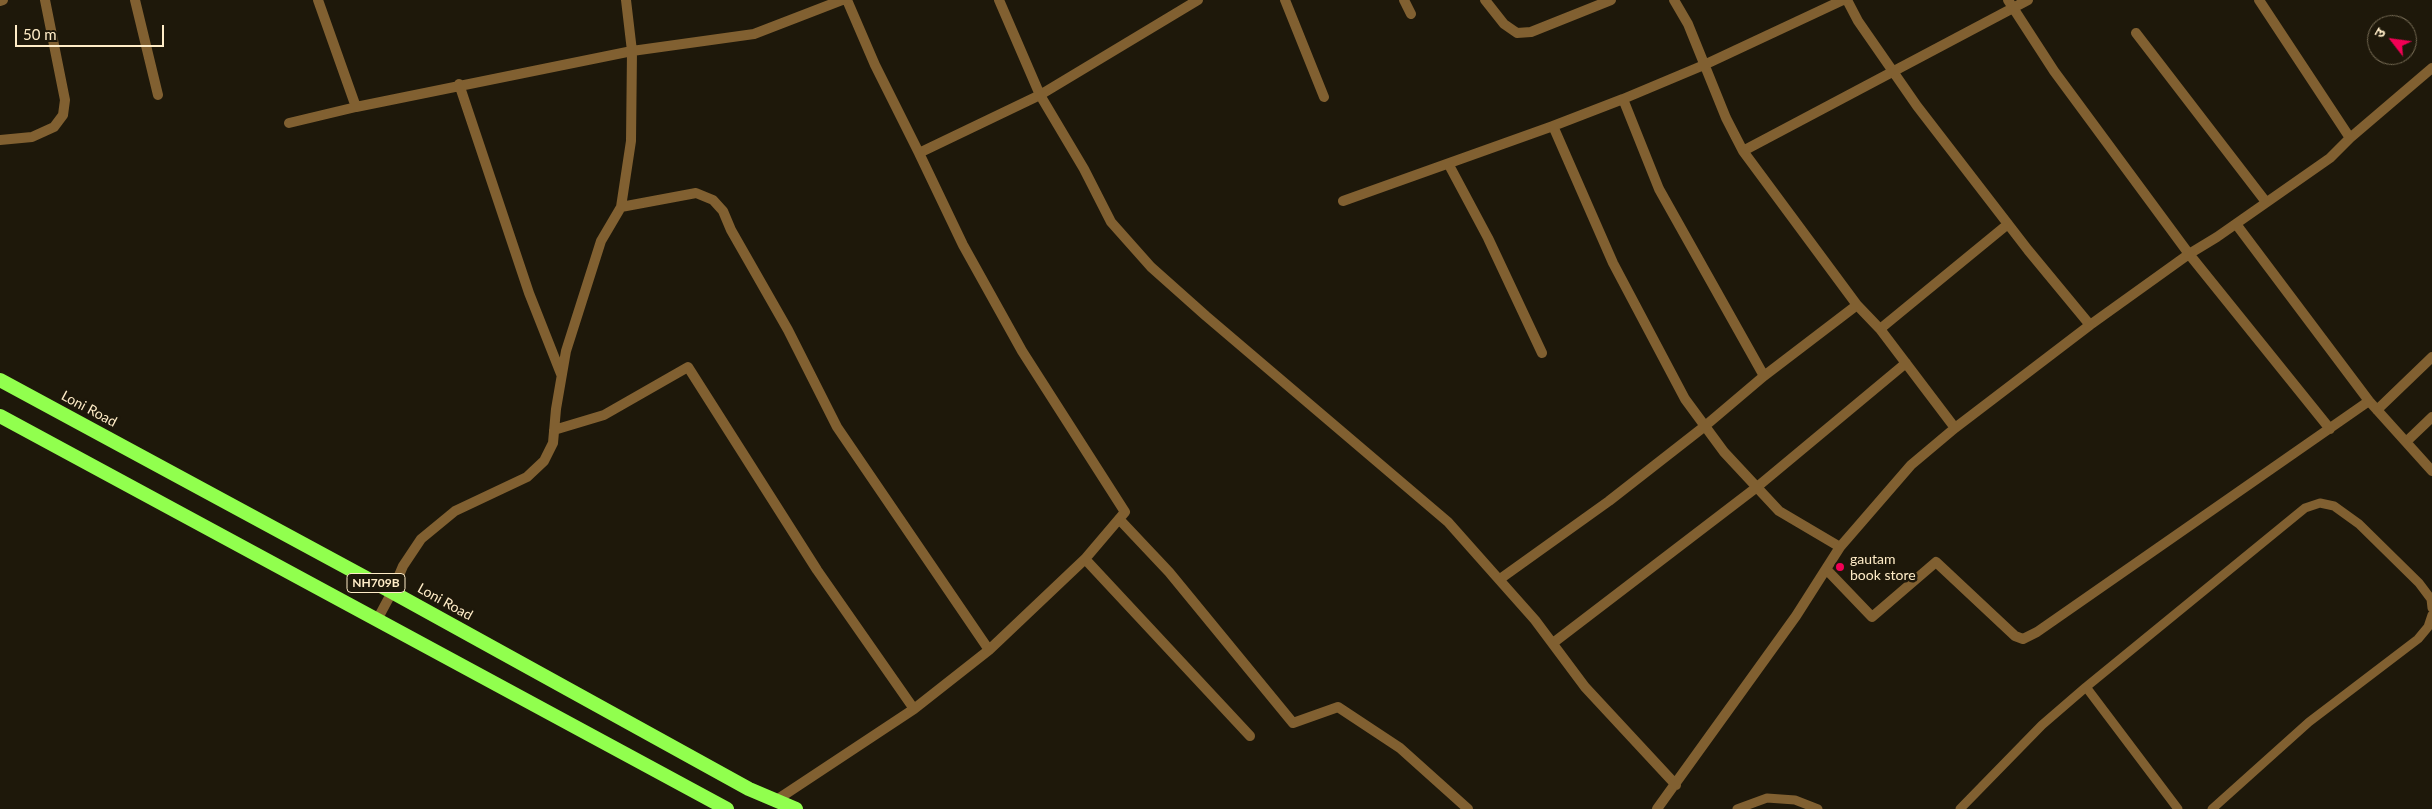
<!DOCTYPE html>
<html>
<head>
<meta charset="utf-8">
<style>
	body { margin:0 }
	#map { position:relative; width:2432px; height:809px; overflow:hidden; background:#1e180a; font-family:Lato,"Noto Sans Devanagari",sans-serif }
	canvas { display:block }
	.north { position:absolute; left:2367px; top:15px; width:50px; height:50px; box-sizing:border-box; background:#1e180a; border:1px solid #786d56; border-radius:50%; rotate:300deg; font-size:14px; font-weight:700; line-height:20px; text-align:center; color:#ffecc7 }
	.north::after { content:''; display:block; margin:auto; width:18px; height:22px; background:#f20055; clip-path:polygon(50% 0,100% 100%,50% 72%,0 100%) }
	.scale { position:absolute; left:15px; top:25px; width:149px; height:22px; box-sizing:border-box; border:2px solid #ffecc7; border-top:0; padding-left:6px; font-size:15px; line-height:18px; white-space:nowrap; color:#ffecc7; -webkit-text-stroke:4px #1e180a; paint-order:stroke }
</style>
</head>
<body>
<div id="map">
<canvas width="2432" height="809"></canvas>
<div class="north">उ</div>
<div class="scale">50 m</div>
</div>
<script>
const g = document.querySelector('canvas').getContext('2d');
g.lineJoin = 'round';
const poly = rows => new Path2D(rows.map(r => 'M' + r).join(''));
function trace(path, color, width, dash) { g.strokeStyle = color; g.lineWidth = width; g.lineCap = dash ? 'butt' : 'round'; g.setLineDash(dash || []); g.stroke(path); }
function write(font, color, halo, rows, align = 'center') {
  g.font = font + ' Lato,sans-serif'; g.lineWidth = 5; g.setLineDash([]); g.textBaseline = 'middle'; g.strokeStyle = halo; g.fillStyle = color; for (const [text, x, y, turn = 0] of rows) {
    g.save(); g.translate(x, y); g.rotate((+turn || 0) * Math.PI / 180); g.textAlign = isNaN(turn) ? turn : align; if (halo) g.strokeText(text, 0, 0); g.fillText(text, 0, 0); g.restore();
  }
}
trace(poly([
	[2086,687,2178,809],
	[1737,809,1767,798,1795,800,1818,809],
	[1960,809,2042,725,2086,687,2305,508,2320,503,2334,506,2359,524,2419,583,2431,599,2432,608],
	[2212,809,2309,722,2418,639,2428,627,2432,615]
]), '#816031', 9);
trace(poly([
	[135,0,158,95],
	[318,0,356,107,632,51,754,34,842,0],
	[847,0,875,65,919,153,1040,95,1198,0],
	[999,0,1040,95,1084,169,1111,222,1151,267,1206,316,1448,522,1535,620,1585,687,1676,785],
	[1285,0,1324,97],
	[1404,0,1411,14],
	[1485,0,1504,24,1517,33,1531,32,1611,0],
	[1674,0,1688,24,1726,118,1743,151,1857,305,1880,329,1955,428],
	[1847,0,1858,21,1917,106,2028,250,2090,325],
	[2008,0,2054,71,2189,254,2330,429],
	[2259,0,2350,138],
	[0,1,3,0],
	[2136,33,2266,202],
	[459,84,529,293,561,374],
	[289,123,356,107],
	[1553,126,1623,99],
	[0,140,32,137,54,127,63,115,65,100,45,0],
	[1743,151,2028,0],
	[1449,165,1488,238,1542,353],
	[1343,201,1553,126,1613,263,1685,399,1724,452,1779,511,1840,547],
	[621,207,696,193,713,200,723,211,731,230,788,330,837,427,989,650],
	[2236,224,2369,401,2432,471],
	[1880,329,2008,224],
	[1764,376,1659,189,1623,99,1704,65,1843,0],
	[2377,410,2432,357],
	[554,430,604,415,688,367,817,570,914,709],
	[2406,442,2432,417],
	[1119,519,1169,572,1293,723,1338,707,1400,748,1468,809],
	[1085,559,1250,736],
	[1826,569,1872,617,1936,562,2015,636,2023,639,2037,632,2369,401],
	[1500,579,1609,501,1705,426,1764,376,1857,305],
	[377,620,392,592,403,566,421,539,455,511,527,477,544,461,553,443,556,409,566,351,601,241,621,207,631,141,632,51,626,0],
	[1553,643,1757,487,1906,363],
	[778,799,914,709,989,650,1085,559,1125,512,1022,351,963,245,919,153],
	[1657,809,1796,616,1840,547,1911,465,1955,428,2090,325,2189,254,2217,237,2330,158,2350,138,2432,68]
]), '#816031', 10);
trace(poly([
	[0,380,392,592,749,789,796,809],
	[0,416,727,809]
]), '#91ff4e', 14);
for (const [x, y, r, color] of [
	[1840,567,5,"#f20055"]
]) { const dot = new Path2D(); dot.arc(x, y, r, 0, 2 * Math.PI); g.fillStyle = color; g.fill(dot); trace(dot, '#1e180a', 2); }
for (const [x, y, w] of [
	[376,583,58]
]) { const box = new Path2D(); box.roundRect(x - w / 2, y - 9.5, w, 19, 4); g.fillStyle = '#1e180a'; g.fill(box); trace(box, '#ffecc7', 1); }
write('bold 12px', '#ffecc7', null, [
	["NH709B",376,583]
]);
write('14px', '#ffecc7', '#1e180a', [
	["Loni Road",89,409,28],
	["Loni Road",445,602,29]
]);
write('14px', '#ffecc7', '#1e180a', [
	["gautam",1850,559],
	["book store",1850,575]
], 'left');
</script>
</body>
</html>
